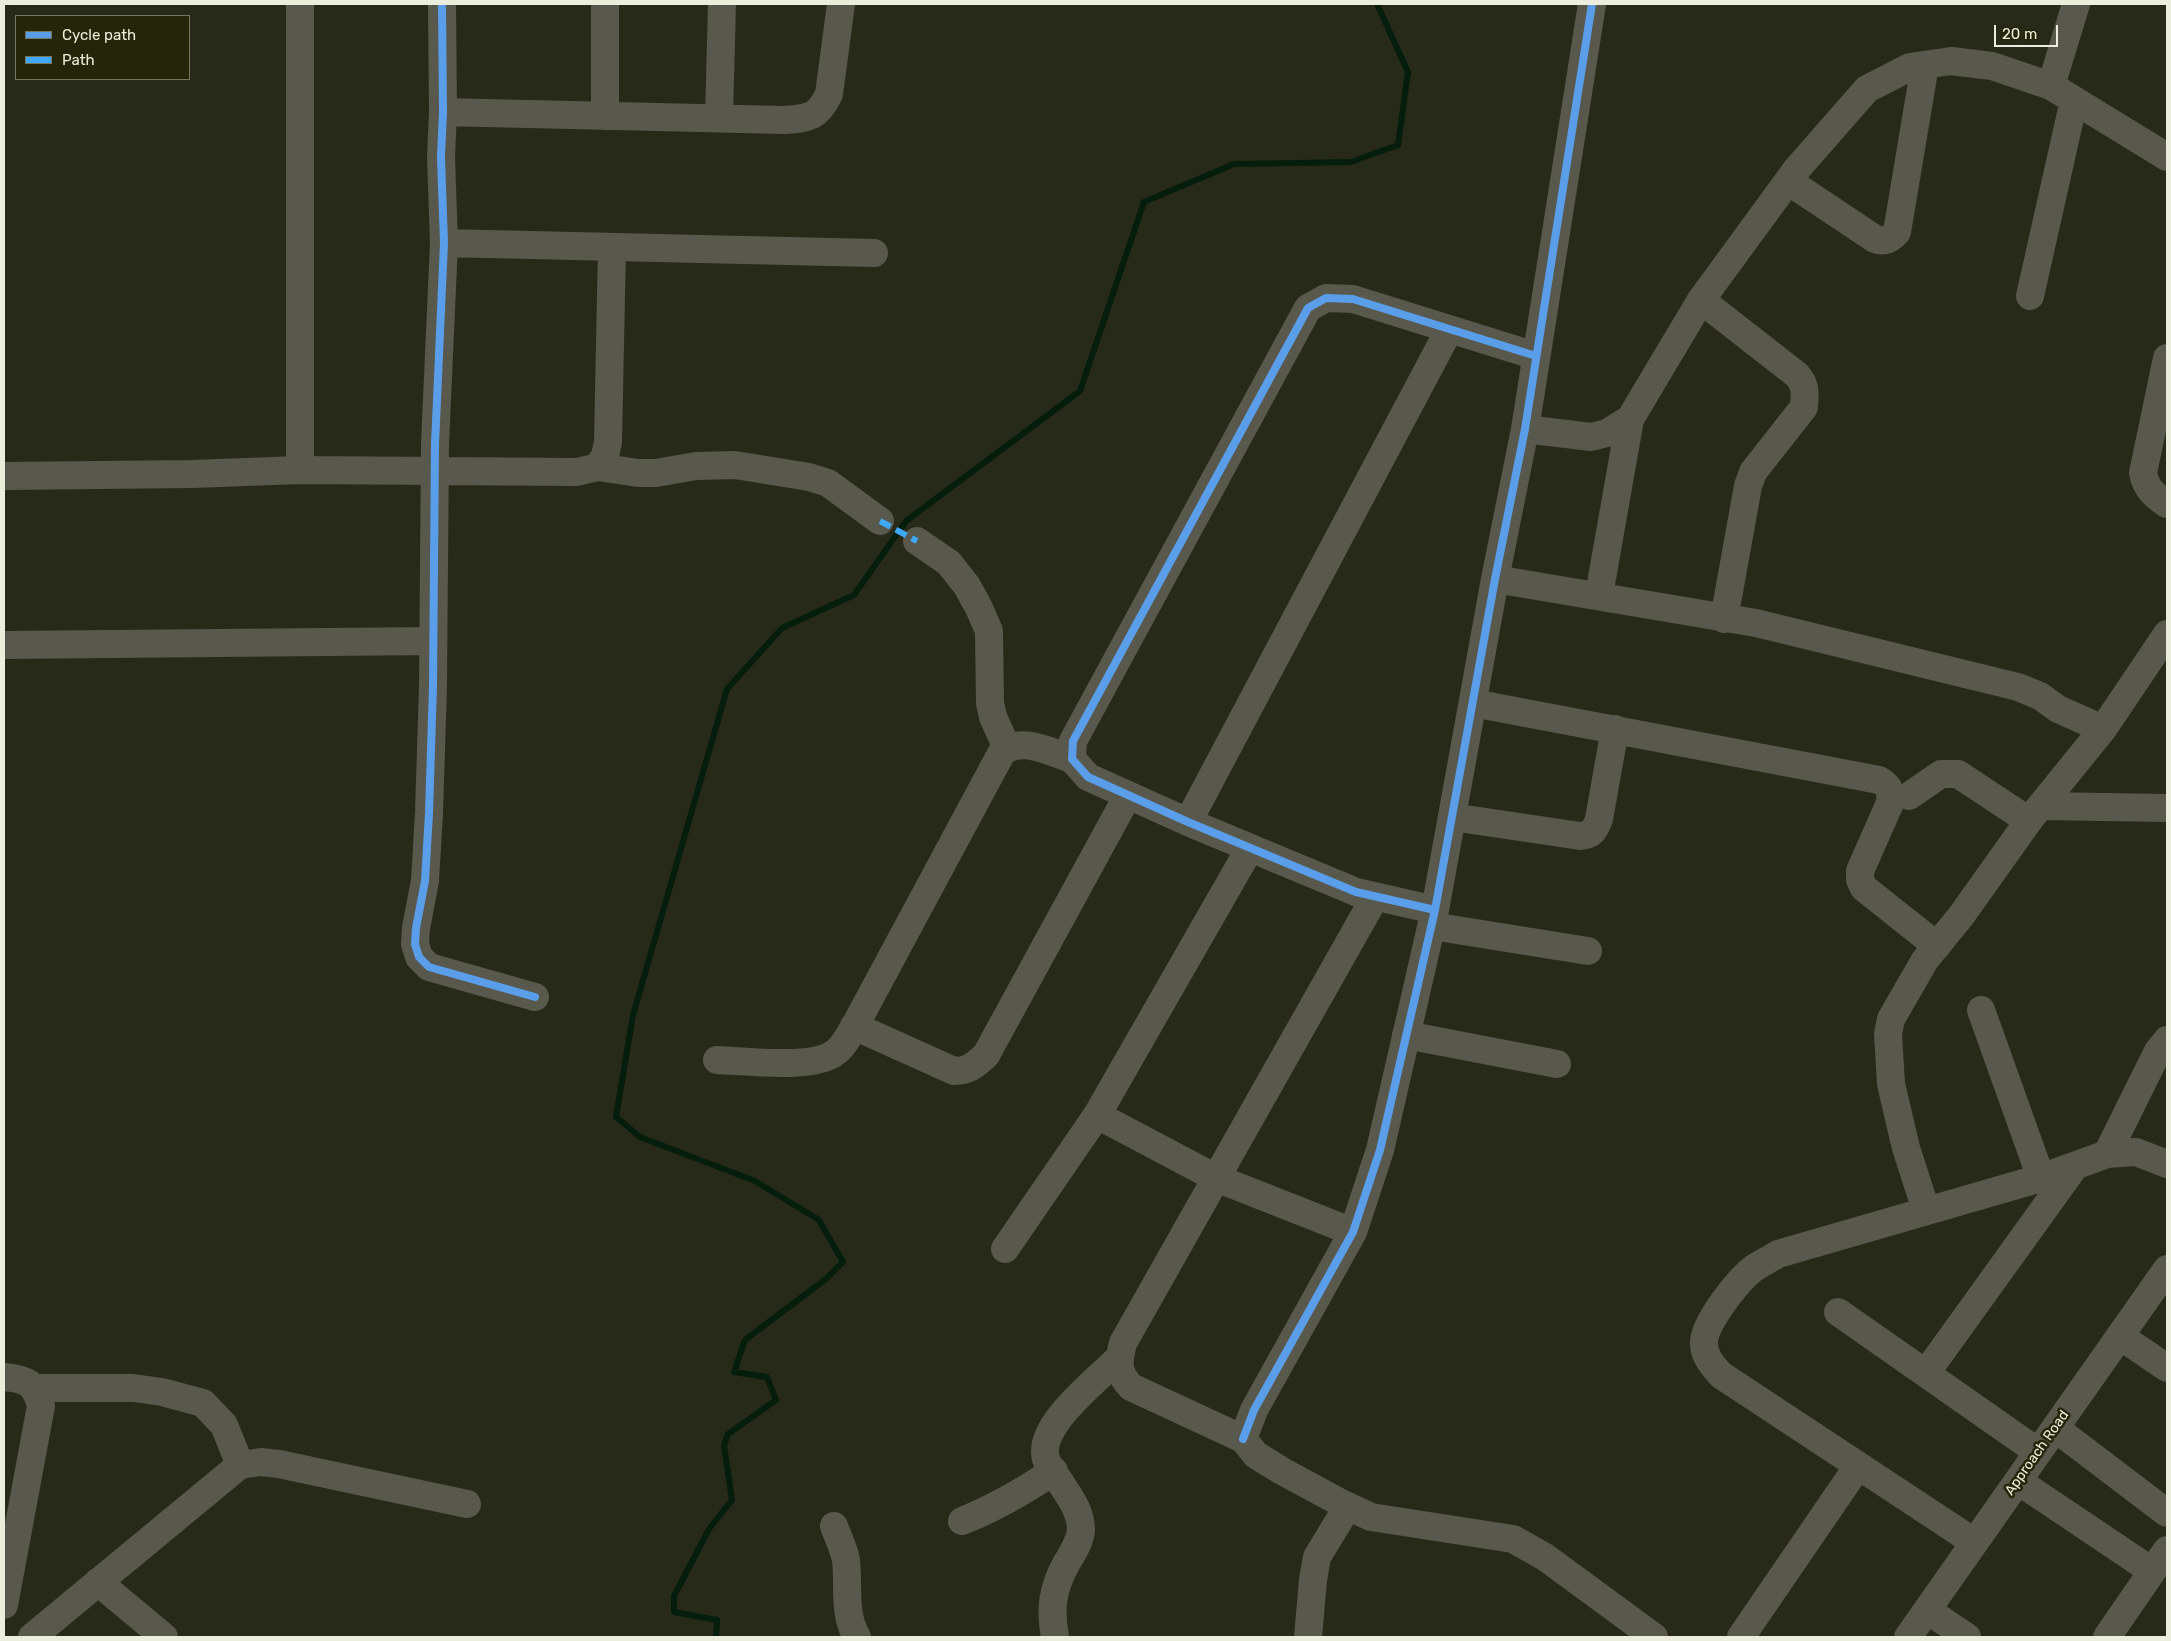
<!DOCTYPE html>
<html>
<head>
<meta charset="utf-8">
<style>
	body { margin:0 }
	#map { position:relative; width:2171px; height:1641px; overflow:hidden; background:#282a19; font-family:Rubik,sans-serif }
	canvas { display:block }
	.frame { position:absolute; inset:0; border:5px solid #eceedd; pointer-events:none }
	.legend { position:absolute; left:15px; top:15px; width:175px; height:65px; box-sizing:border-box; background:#252609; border:1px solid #75765e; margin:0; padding:6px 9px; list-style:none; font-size:15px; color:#eceedd }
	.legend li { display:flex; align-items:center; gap:10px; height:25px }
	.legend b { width:25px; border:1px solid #75765e }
	.scale { position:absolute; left:1994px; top:25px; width:64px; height:22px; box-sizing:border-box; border:2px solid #eceedd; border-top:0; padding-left:6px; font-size:15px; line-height:18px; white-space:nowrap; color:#eceedd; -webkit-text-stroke:4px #252609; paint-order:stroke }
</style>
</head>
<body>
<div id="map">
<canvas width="2171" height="1641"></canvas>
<div class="frame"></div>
<ul class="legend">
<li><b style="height:6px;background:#5a9eea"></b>Cycle path</li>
<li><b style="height:6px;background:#3fa9f5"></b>Path</li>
</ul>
<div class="scale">20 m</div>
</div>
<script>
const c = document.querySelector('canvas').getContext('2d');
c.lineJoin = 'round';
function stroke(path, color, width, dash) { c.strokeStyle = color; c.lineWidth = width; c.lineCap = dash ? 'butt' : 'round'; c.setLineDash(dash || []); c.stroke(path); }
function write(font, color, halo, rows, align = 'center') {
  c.font = font + ' Rubik,sans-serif'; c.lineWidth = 5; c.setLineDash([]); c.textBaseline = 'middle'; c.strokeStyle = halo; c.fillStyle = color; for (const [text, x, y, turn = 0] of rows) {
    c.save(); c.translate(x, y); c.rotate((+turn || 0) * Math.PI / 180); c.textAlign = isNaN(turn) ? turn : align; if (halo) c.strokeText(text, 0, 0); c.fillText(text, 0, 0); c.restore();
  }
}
stroke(new Path2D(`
	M 716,1637 L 717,1620 L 674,1612 L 674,1596 L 709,1529 L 732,1500 L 724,1445 L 728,1434 L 776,1400 L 767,1377 L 734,1372 L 745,1340 L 827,1278 L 843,1262 L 819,1220 L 755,1181 L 640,1137 L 616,1117 L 633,1015 L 727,689 L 782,628 L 854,595 L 906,521 L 1080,391 L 1144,202 L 1234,164 L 1351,162 L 1398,145 L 1408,72 L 1377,4`), '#041d0d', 6);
stroke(new Path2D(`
	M 442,4 L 443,112 L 441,157 L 444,243 L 435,444 L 433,686 L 429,813 L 425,881 L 416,928 L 415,944 L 419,957 L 429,967 L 535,997
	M 605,4 L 605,116
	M 2051,86 L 2076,4
	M 443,112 L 785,120 C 810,118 818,117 829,94 L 841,4
	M 719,117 L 722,4
	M 1788,181 L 1875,239 C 1885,243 1890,239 1897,232 L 1925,65
	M 444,243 L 874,253
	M 2030,296 L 2074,100
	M 1701,300 L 1797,375 C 1806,385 1805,393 1804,407 L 1753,472 L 1748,486 L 1724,619
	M 2167,358 L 2143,473 C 2146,489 2155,496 2167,504
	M 1525,429 L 1591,437 L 1607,433 L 1630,419 L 1701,300 L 1796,170 L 1867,89 L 1910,67 L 1951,61 L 1992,66 L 2051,86 L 2167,157
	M 598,467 L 638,473 L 656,473 L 696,466 L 735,465 L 809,477 L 828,483 L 880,521
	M 300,470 L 300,4
	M 4,476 L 192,474 L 300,470 L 577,472 L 598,467 L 605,456 L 608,442 L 612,247
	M 917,541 L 949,563 L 967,586 L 979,608 L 989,631 L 990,703 L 993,717 L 1007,748
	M 1495,579 L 1756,623 L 2018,687 L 2040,696 L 2058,709 L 2103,729
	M 1599,595 L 1630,419
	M 4,645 L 433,641
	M 1473,703 L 1879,780 C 1890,786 1891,792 1890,803 L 1860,871 L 1860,880 L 1864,888 L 1937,946
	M 1909,796 L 1941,774 L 1958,774 L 2020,815 L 2030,819
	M 2041,806 L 2167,808
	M 1452,817 L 1580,836 C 1592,835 1595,830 1599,819 L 1615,729
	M 1188,822 L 1449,330
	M 1375,897 L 1123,1343 C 1118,1363 1117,1372 1131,1387 L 1243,1439 L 1256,1455 L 1282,1471 L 1343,1504 L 1371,1517 L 1513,1539 L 1545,1557 L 1654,1637
	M 1435,910 L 1356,892 L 1188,822 L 1088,777 L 1072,759 L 1073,741 L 1308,308 L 1326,298 L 1353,299 L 1536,356
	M 1432,926 L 1588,951
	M 1981,1010 L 2041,1178
	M 854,1026 L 954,1071 C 969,1071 975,1065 986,1055 L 1128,795
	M 1406,1035 L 1557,1064
	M 717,1060 C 746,1061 814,1070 836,1052 C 845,1045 852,1030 858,1020 L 1002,752 C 1022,736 1050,752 1072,759
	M 1097,1115 L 1216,1178 L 1353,1232
	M 2107,1154 L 2158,1051 L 2167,1040
	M 1926,1210 L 1906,1148 L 1891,1084 L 1888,1034 L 1891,1019 L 1925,960 L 1961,916 L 2030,819 L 2103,729 L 2167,634
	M 1005,1249 L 1097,1115 L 1250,848
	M 1838,1312 L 2038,1452
	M 2120,1336 L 2167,1368
	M 1926,1373 L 2075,1166
	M 4,1377 C 27,1379 35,1383 41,1406 L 4,1605
	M 36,1388 L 133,1388 L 162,1392 L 203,1403 L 224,1425 L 240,1465
	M 2055,1428 L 2167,1513
	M 1243,1439 L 1254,1410 L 1353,1232 L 1380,1150 L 1435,910 L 1495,579 L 1525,429 L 1592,4
	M 2018,1481 L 2152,1571
	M 962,1521 C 995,1508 1024,1491 1054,1471
	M 834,1526 C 838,1537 844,1549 846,1560 C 849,1586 843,1614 857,1637
	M 1974,1542 L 1721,1375 C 1712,1365 1703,1355 1704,1341 C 1706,1321 1738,1280 1754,1268 C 1762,1263 1770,1259 1778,1254 L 2041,1178 L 2107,1154 L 2136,1152 L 2167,1164
	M 98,1582 L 164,1637
	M 1927,1610 L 1967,1637
	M 32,1637 L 240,1465 L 261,1462 L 279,1464 L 467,1504
	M 1055,1637 C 1050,1609 1052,1590 1066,1564 C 1072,1554 1080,1542 1081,1530 C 1081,1512 1071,1499 1062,1485 C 1057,1477 1049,1468 1046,1459 C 1036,1426 1098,1379 1119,1358
	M 1308,1637 L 1313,1580 L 1317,1557 L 1348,1506
	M 1741,1637 L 1858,1466
	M 1908,1637 L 2167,1269
	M 2107,1637 L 2167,1550`), '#58584d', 28);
stroke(new Path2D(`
	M 880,521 L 917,541`), '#3fa9f5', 6, [12, 6]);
stroke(new Path2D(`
	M 442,4 L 443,112 L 441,157 L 444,243 L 435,444 L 433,686 L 429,813 L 425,881 L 416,928 L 415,944 L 419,957 L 429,967 L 535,997
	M 1435,910 L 1356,892 L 1188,822 L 1088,777 L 1072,759 L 1073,741 L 1308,308 L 1326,298 L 1353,299 L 1536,356
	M 1243,1439 L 1254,1410 L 1353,1232 L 1380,1150 L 1435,910 L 1495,579 L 1525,429 L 1592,4`), '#5a9eea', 8);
write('14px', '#eceedd', '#252609', [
	["Approach Road",2037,1453,-55]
]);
</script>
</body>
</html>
